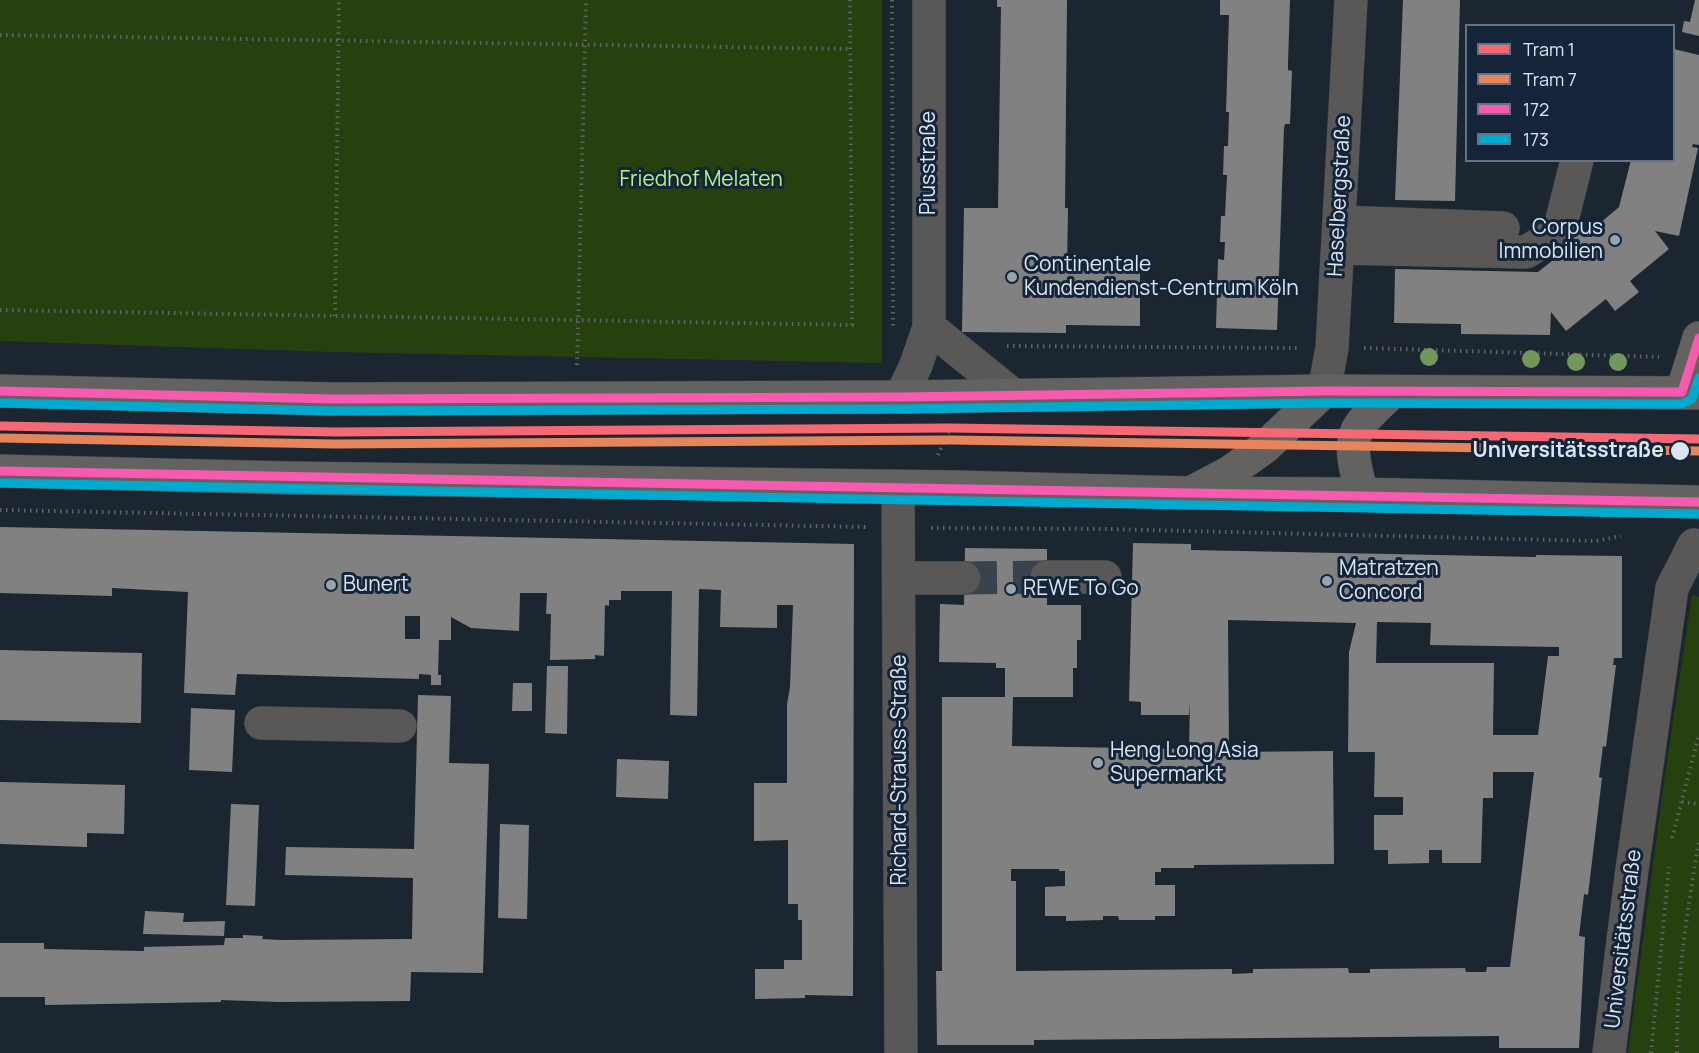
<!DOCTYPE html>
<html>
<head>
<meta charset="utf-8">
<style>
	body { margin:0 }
	#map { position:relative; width:1699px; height:1053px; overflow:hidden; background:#1c2631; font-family:Manrope,sans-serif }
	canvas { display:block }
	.legend { position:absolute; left:1465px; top:24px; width:210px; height:138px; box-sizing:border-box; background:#142539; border:2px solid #647284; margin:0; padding:8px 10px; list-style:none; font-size:18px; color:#dbe6f4 }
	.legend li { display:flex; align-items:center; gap:12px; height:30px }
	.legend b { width:30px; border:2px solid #647284 }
</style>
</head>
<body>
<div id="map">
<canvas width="1699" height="1053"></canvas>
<ul class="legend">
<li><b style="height:8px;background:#f46973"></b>Tram 1</li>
<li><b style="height:8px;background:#e6855c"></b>Tram 7</li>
<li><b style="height:8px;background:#f75aaf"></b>172</li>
<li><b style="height:8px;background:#00a9ce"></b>173</li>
</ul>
</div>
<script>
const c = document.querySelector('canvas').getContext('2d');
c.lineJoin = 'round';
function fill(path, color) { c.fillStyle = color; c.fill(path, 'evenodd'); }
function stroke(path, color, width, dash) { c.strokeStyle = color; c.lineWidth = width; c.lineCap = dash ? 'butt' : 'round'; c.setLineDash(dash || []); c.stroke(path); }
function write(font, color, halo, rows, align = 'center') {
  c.font = font + ' Manrope,sans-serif'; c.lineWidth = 6; c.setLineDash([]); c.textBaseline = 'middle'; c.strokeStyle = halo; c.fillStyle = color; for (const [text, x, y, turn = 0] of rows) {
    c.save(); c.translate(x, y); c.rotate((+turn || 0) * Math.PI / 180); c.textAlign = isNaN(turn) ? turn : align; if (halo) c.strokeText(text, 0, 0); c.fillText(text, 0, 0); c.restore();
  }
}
fill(new Path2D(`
	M 0,0 L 882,0 L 882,363 L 333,352 L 0,341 Z
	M 1692,595 L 1699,597 L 1699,1053 L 1628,1053 L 1663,789 Z`), '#27410e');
fill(new Path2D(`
	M 997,0 L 1067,0 L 1065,208 L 1068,208 L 1067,270 L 1140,271 L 1140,326 L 1066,325 L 1066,333 L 962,332 L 964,208 L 998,208 L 1001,7 L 997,7 Z
	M 1220,0 L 1290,0 L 1288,64 L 1288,70 L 1292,71 L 1290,124 L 1285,124 L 1284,128 L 1277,330 L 1216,328 L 1218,259 L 1224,260 L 1225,242 L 1220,242 L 1221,216 L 1225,216 L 1227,175 L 1223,175 L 1224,146 L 1228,146 L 1229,112 L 1226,112 L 1229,15 L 1220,15 Z
	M 1403,0 L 1460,0 L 1455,201 L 1395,200 Z
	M 1695,0 L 1699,0 L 1699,36 L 1682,32 L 1684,21 L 1690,22 Z
	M 1674,49 L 1699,55 L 1699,145 L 1693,144 L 1692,147 L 1698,148 L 1679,236 L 1655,231 L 1669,249 L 1630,281 L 1639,292 L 1615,311 L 1606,299 L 1566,331 L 1551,312 L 1550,335 L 1461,334 L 1461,324 L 1394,323 L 1395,269 L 1538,272 L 1571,246 L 1568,239 L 1574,230 L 1580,230 L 1586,235 L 1619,207 L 1631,160 L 1674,160 Z
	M 0,527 L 854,544 L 853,996 L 805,995 L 805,998 L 755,999 L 755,969 L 784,969 L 784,960 L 802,960 L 802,920 L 798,920 L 798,904 L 788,904 L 788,840 L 754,841 L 754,783 L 787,783 L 787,704 L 790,687 L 793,605 L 777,605 L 777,628 L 720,627 L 721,590 L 699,589 L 697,716 L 670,715 L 672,591 L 621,591 L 621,600 L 609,600 L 609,606 L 605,605 L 604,656 L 595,655 L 595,659 L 550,660 L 551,614 L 546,614 L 547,593 L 520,593 L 519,631 L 471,628 L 451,617 L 451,640 L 439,640 L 438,675 L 441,675 L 441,685 L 431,685 L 431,675 L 419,674 L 419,679 L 237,674 L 235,695 L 184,693 L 188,592 L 112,588 L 112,596 L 0,593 ZM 405,616 L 420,616 L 420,639 L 405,639 Z
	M 1133,543 L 1191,544 L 1191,550 L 1536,557 L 1536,555 L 1622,556 L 1622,658 L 1614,658 L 1613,665 L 1616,665 L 1606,747 L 1603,746 L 1599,777 L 1602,778 L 1588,895 L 1584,894 L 1579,936 L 1585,937 L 1579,1048 L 1499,1048 L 1499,1036 L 1034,1040 L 1034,1045 L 937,1045 L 936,971 L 942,971 L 942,697 L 1005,697 L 1005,668 L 996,668 L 996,663 L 939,662 L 940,604 L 964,605 L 965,548 L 1047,549 L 1047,605 L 1081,605 L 1081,640 L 1077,640 L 1077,668 L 1073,668 L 1073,697 L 1013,697 L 1012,746 L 1189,749 L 1190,702 L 1189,715 L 1141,715 L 1141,702 L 1129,701 ZM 1228,620 L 1356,623 L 1349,652 L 1348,752 L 1375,752 L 1374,797 L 1403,797 L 1403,815 L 1374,815 L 1374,850 L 1388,850 L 1388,864 L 1429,863 L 1429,850 L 1442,850 L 1442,863 L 1481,863 L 1483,798 L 1493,798 L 1493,772 L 1534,772 L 1510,967 L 1487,967 L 1486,972 L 1466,972 L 1465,968 L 1370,969 L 1370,973 L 1349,973 L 1348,968 L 1253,969 L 1253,973 L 1232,974 L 1232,969 L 1016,971 L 1016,881 L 1011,881 L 1011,869 L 1059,869 L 1059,871 L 1065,871 L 1065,886 L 1045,887 L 1045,916 L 1066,916 L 1066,921 L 1103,920 L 1103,916 L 1118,916 L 1119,920 L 1155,920 L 1155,916 L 1175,916 L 1175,885 L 1155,885 L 1155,872 L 1161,872 L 1161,868 L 1194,868 L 1194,865 L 1334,864 L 1333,751 L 1229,752 ZM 1377,622 L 1431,623 L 1430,645 L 1559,647 L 1559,656 L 1548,656 L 1538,735 L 1493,735 L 1494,663 L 1376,663 Z
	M 0,650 L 142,653 L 141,723 L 0,720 Z
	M 547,666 L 568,666 L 567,734 L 545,733 Z
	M 513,683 L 532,683 L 532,711 L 512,711 Z
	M 418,695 L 451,696 L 449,763 L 489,764 L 483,973 L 411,972 L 410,1001 L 279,1002 L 221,1000 L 221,1002 L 45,1005 L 45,997 L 0,997 L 0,943 L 44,943 L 44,949 L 144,951 L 144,947 L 224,945 L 225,938 L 243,938 L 243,935 L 263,936 L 262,939 L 281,940 L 412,939 L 413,878 L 285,875 L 286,847 L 414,849 Z
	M 191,708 L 235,710 L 232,772 L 189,770 Z
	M 617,759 L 669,761 L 668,799 L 616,797 Z
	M 0,782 L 125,785 L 124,834 L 87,833 L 87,847 L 0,844 Z
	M 231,804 L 259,805 L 255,906 L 226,905 Z
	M 500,824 L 529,825 L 527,919 L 498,918 Z
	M 145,911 L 184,913 L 183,922 L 225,921 L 224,936 L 143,934 Z`), '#818181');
stroke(new Path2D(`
	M 964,578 L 1047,577`), '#39434e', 33, [33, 16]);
const minor = new Path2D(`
	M 1339,222 L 1503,228
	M 1338,248 L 1526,252 L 1559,232 L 1577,160
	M 929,327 L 1013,395
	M 1324,391 L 1332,348 L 1351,0
	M 901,397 L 916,365 L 929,327 L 929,0
	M 898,487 L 901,1053
	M 1047,577 L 1105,577
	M 899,578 L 964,578
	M 261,723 L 400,726
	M 1609,1053 L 1631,877 L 1672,588 L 1694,545`);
const major = new Path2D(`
	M 0,391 L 332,399 L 901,397 L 1324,391 L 1699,393
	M 1682,392 L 1699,338
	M 0,471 L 291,478 L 957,487 L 1190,493 L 1362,494 L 1699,502
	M 1194,491 L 1230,472 L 1265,447 L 1324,391
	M 1362,494 C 1357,473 1346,443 1361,424 C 1369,413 1381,403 1391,393`);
stroke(minor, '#38414b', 34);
stroke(major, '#38414b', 34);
stroke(new Path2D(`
	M 892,0 L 893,326
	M 0,35 L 850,49
	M 0,310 L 852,325 L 850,0
	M 335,316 L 339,0
	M 1007,346 L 1299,348
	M 1364,348 L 1659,357
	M 577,365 L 586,0
	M 938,455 L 950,429
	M 0,510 L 866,527
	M 931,528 L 1105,529 L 1596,541 L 1621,536
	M 1682,802 L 1699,804
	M 1672,838 L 1699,735
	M 1651,1053 L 1669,867
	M 1677,1053 C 1676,982 1687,911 1699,841`), '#626365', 4, [1.5, 4.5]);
stroke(minor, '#5a5856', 33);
stroke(major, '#636261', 33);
stroke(new Path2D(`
	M 0,391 L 332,399 L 901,397 L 1324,391 L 1682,392 L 1699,338
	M 0,471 C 566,485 1133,489 1699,502`), '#f75aaf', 9);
stroke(new Path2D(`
	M 0,403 L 332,411 L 901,409 L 1324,403 L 1682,404 L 1692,399 L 1699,378
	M 0,483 C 566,497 1133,501 1699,514`), '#00a9ce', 9);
stroke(new Path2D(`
	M 0,426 L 335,432 L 950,428 L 1699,439`), '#f46973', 9);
stroke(new Path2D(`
	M 0,438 L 335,444 L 950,440 L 1699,451`), '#e6855c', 9);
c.fillStyle = '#71975c';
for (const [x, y] of [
	[1429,357],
	[1531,359],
	[1576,362],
	[1618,362]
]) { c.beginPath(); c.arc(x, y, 9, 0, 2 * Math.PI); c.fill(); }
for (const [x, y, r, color] of [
	[1615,240,6,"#98a3b0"],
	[1012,277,6,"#98a3b0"],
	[1680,451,10,"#dbe6f4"],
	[1327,581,6,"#98a3b0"],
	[331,585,6,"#98a3b0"],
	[1011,589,6,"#98a3b0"],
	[1098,763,6,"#98a3b0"]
]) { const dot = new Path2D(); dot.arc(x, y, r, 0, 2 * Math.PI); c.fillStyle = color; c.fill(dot); stroke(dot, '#142539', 2); }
write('21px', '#dbe6f4', '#142539', [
	["Piusstraße",929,163,-90],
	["Haselbergstraße",1340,196,-87],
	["Richard-Strauss-Straße",900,770,-90],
	["Universitätsstraße",1624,939,-83]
]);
write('21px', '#b6f380', '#142539', [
	["Friedhof Melaten",701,180]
]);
write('21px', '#dbe6f4', '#142539', [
	["Corpus",1603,228,"right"],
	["Immobilien",1603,252,"right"],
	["Continentale",1024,265],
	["Kundendienst-Centrum Köln",1024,289],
	["Matratzen",1339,569],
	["Concord",1339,593],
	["Bunert",343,585],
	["REWE To Go",1023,589],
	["Heng Long Asia",1110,751],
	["Supermarkt",1110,775]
], 'left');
write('bold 21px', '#dbe6f4', '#142539', [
	["Universitätsstraße",1664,451]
], 'right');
</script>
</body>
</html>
